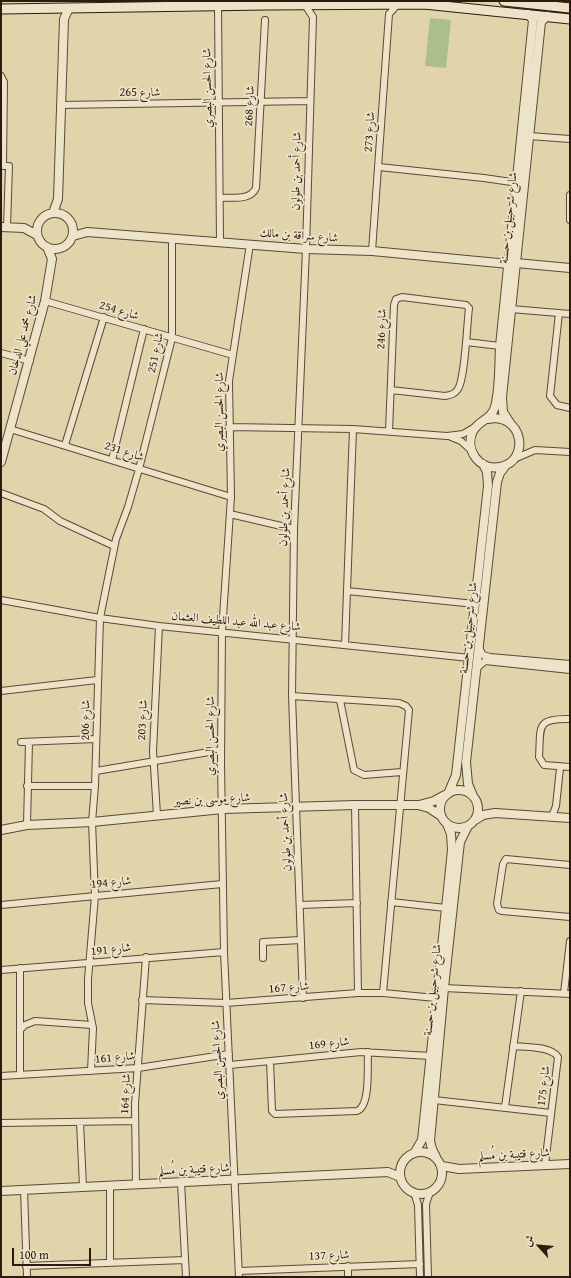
<!DOCTYPE html>
<html>
<head>
<meta charset="utf-8">
<style>
	body { margin:0 }
	#map { position:relative; width:571px; height:1278px; overflow:hidden; background:#e1d4ab; font-family:"Gentium Book Plus",Amiri,serif }
	canvas { display:block }
	.frame { position:absolute; inset:0; border:2px solid #2e1b10; pointer-events:none }
	.north { position:absolute; left:519px; top:1226px; width:40px; height:40px; -webkit-text-stroke:3px #ece3c8; paint-order:stroke; rotate:297deg; font-size:11px; font-weight:700; line-height:16px; text-align:center; color:#2e1b10 }
	.north::after { content:''; display:block; margin:auto; width:14px; height:18px; background:#2e1b10; clip-path:polygon(50% 0,100% 100%,50% 72%,0 100%) }
	.scale { position:absolute; left:12px; top:1248px; width:79px; height:18px; box-sizing:border-box; border:2px solid #2e1b10; border-top:0; padding-left:5px; font-size:12px; line-height:14px; white-space:nowrap; color:#2e1b10; -webkit-text-stroke:3px #ece3c8; paint-order:stroke }
</style>
</head>
<body>
<div id="map">
<canvas width="571" height="1278"></canvas>
<div class="frame"></div>
<div class="north">ش</div>
<div class="scale">100 m</div>
</div>
<script>
const c = document.querySelector('canvas').getContext('2d');
c.lineJoin = 'round';
function fill(path, color) { c.fillStyle = color; c.fill(path, 'evenodd'); }
function stroke(path, color, width, dash) { c.strokeStyle = color; c.lineWidth = width; c.lineCap = dash ? 'butt' : 'round'; c.setLineDash(dash || []); c.stroke(path); }
function write(font, color, halo, rows, align = 'center') {
  c.font = font + ' "Gentium Book Plus",Amiri,serif'; c.lineWidth = 3.5; c.setLineDash([]); c.textBaseline = 'middle'; c.strokeStyle = halo; c.fillStyle = color; for (const [text, x, y, turn = 0] of rows) {
    c.save(); c.translate(x, y); c.rotate((+turn || 0) * Math.PI / 180); c.textAlign = isNaN(turn) ? turn : align; if (halo) c.strokeText(text, 0, 0); c.fillText(text, 0, 0); c.restore();
  }
}
fill(new Path2D(`
	M 430,18 L 451,20 L 446,68 L 425,66 Z`), '#adbe8d');
const minor = new Path2D(`
	M 218,5 L 220,243
	M 1,76 L 4,82 L 3,166
	M 61,105 L 310,101
	M 529,136 L 570,139
	M 1,166 L 9,166 L 7,227
	M 379,167 L 484,178 L 518,183
	M 570,195 L 570,220
	M 221,198 C 233,197 250,201 256,188 L 265,20
	M 372,251 L 389,14 L 398,4
	M 45,301 L 233,355
	M 511,309 L 570,314
	M 559,313 L 550,396 L 557,405 L 570,408
	M 466,342 L 500,346
	M 1,353 L 30,361
	M 229,427 L 353,429 L 447,436 L 463,434 L 475,427
	M 10,429 L 231,497
	M 389,431 L 394,305 L 396,299 L 402,297 L 466,305 L 469,308 C 467,323 465,379 458,389 C 455,394 451,395 445,396 L 391,390
	M 451,437 L 461,441 L 471,450
	M 65,445 L 104,317
	M 514,459 L 535,450 L 570,452
	M 112,460 L 144,329
	M 1,493 L 44,509 L 60,521 L 114,546
	M 230,514 L 294,529
	M 347,591 L 475,604
	M 1,600 L 100,618 L 159,626 L 470,658
	M 345,645 L 353,429
	M 479,648 L 483,655 L 490,657 L 570,664
	M 476,669 L 485,661 L 570,670
	M 1,691 L 97,680
	M 292,696 L 399,703 L 406,706 L 409,710 L 383,993
	M 340,700 L 354,770 L 364,775 L 402,772
	M 570,719 C 535,718 541,727 539,757 L 544,765 L 570,767
	M 21,742 L 96,739
	M 96,771 L 221,750
	M 27,786 L 95,786
	M 355,805 L 358,993
	M 157,815 L 153,751 L 159,626
	M 552,816 L 556,806 L 560,768
	M 27,825 L 29,742
	M 570,865 L 506,859 L 503,864 L 497,904 L 499,910 L 502,911 L 570,917
	M 391,902 L 446,908
	M 1,905 L 222,884
	M 300,905 L 357,903
	M 263,958 L 263,942 L 301,940
	M 1,970 L 224,952
	M 444,988 L 570,994
	M 564,993 L 570,941
	M 303,998 L 292,696 L 294,529 L 306,249 L 313,17 L 305,5
	M 142,1000 L 226,1003 L 358,993 L 383,993 L 436,998
	M 20,1030 L 25,1025 L 35,1021 L 92,1025
	M 513,1046 C 525,1047 551,1046 558,1057 L 545,1165
	M 270,1061 L 272,1111 L 275,1114 L 357,1111 C 371,1106 367,1065 368,1052
	M 230,1065 L 361,1052 L 431,1056
	M 91,1071 L 93,1028 L 88,1003 L 88,979 L 95,896 L 92,822 L 95,786 L 100,618 L 116,539 L 128,507 L 139,469 L 172,338 L 172,240
	M 20,1075 L 20,968
	M 1,1076 L 138,1068 L 229,1054
	M 434,1100 L 551,1113
	M 505,1107 L 521,991
	M 80,1122 L 83,1187
	M 1,1123 L 135,1121
	M 181,1182 L 186,1277
	M 136,1185 L 135,1104 L 146,957
	M 110,1186 L 110,1263
	M 24,1190 L 27,1277
	M 414,1192 L 418,1205 L 420,1277
	M 26,1266 L 185,1260
	M 348,1266 L 348,1277
	M 239,1271 L 420,1264
	M 239,1277 L 224,952 L 221,763 L 222,632 L 231,497 L 229,381 L 250,244
	M 428,1277 L 426,1204 L 430,1192`);
const tertiary = new Path2D(`
	M37 231a18 18 0 1 1 36 0a18 18 0 1 1-36 0Z
	M 53,213 L 58,199 L 64,19 L 69,8
	M 1,227 L 24,228 L 37,235
	M 73,236 L 87,232 L 100,233 L 306,249 L 372,251 L 509,264
	M 516,263 L 570,268
	M 488,419 C 523,412 531,461 500,467 C 479,471 464,449 473,431 C 479,420 491,420 495,407 C 500,388 499,366 500,346 L 533,20 L 528,14
	M 510,423 L 503,412 L 502,397 L 541,22 L 547,16
	M 1,462 L 45,301 L 52,259 L 47,247
	M440 809a19 19 0 1 1 38 0a19 19 0 1 1-38 0Z
	M 448,794 L 456,775 L 488,486 L 487,472 L 483,464
	M 473,796 L 468,784 L 466,762 L 497,482 L 500,473 L 506,465
	M 419,805 L 434,801 L 445,795
	M 475,820 L 483,815 L 495,813 L 570,818
	M 1,830 L 27,825 L 92,822 L 223,809 L 355,805 L 418,805 L 429,808 L 441,816
	M400 1173a21 21 0 1 1 42 0a21 21 0 1 1-42 0Z
	M 415,1152 L 422,1140 L 452,850 L 451,834 L 447,824
	M 436,1157 L 432,1149 L 430,1141 L 444,988 L 460,842 L 468,826
	M 442,1166 L 459,1169 L 570,1164
	M 1,1191 L 388,1172 L 400,1177`);
const secondary = new Path2D(`
	M 504,1 L 570,8
	M 1,9 L 266,5 L 424,4 L 570,19`);
stroke(minor, '#5b4937', 8);
stroke(tertiary, '#5b4937', 10);
stroke(secondary, '#2e1b10', 11);
stroke(minor, '#ece3c8', 6);
stroke(tertiary, '#ece3c8', 8);
stroke(secondary, '#ece3c8', 9);
write('12px', '#2e1b10', '#ece3c8', [
	["شارع الحسن البصري",208,88,-91],
	["شارع 265",140,93],
	["شارع 268",250,106,-87],
	["شارع 273",370,132,-86],
	["شارع أحمد بن طولون",297,171,-89],
	["شارع شرحبيل بن حسنة",509,218,-84],
	["شارع سراقة بن مالك",299,236,4],
	["شارع 254",119,311,17],
	["شارع 246",382,329,-88],
	["شارع محمد علي الدخان",23,335,-75],
	["شارع 251",156,353,-78],
	["شارع الحسن البصري",220,412,-90],
	["شارع 231",124,452,18],
	["شارع أحمد بن طولون",285,507,-88],
	["شارع عبد الله عبد اللطيف العثمان",236,622,5],
	["شارع شرحبيل بن حسنة",469,628,-84],
	["شارع 206",86,720,-89],
	["شارع 203",143,720,-87],
	["شارع الحسن البصري",211,736,-90],
	["شارع موسى بن نصير",212,800,-3],
	["شارع أحمد بن طولون",286,832,-93],
	["شارع 194",111,883,-5],
	["شارع 191",111,950,-6],
	["شارع 167",289,988,-4],
	["شارع شرحبيل بن حسنة",433,990,-84],
	["شارع 169",329,1044,-6],
	["شارع 161",115,1058,-5],
	["شارع الحسن البصري",218,1060,-93],
	["شارع 175",544,1086,-83],
	["شارع 164",126,1094,-87],
	["شارع قتيبة بن مُسلم",514,1155,-3],
	["شارع قتيبة بن مُسلم",194,1170,-3],
	["شارع 137",329,1256,-2]
]);
</script>
</body>
</html>
